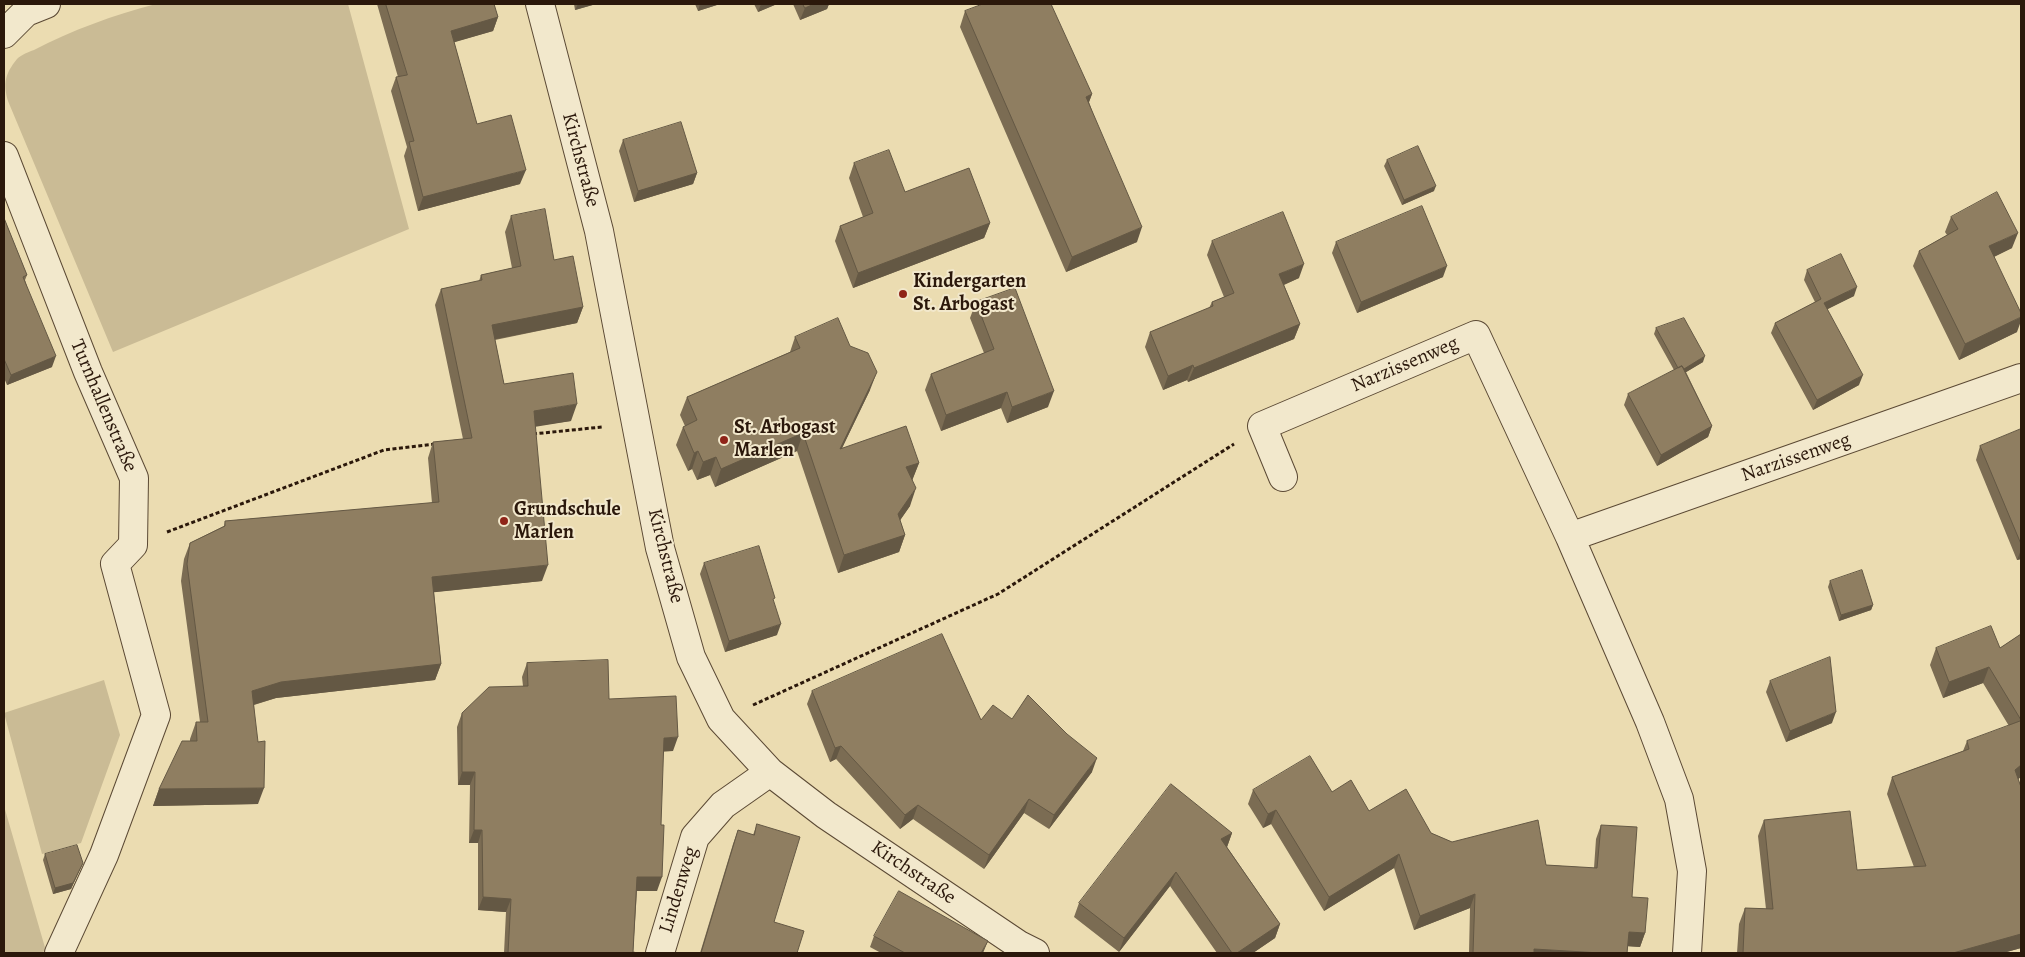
<!DOCTYPE html>
<html>
<head>
<meta charset="utf-8">
<style>
	body { margin:0 }
	#map { position:relative; width:2025px; height:957px; overflow:hidden; background:#ebdcb1; font-family:Alegreya,serif }
	canvas { display:block }
	.frame { position:absolute; inset:0; border:5px solid #2b180b; pointer-events:none }
</style>
</head>
<body>
<div id="map">
<canvas width="2025" height="957"></canvas>
<div class="frame"></div>
</div>
<script>
const c = document.querySelector('canvas').getContext('2d');
c.lineJoin = 'round';
function fill(path, color) { c.fillStyle = color; c.fill(path, 'evenodd'); }
function stroke(path, color, width, dash) { c.strokeStyle = color; c.lineWidth = width; c.lineCap = dash ? 'butt' : 'round'; c.setLineDash(dash || []); c.stroke(path); }
function write(font, color, halo, rows, align = 'center') {
  c.font = font + ' Alegreya,serif'; c.lineWidth = 4; c.setLineDash([]); c.textBaseline = 'middle'; c.strokeStyle = halo; c.fillStyle = color; for (const [text, x, y, turn = 0] of rows) {
    c.save(); c.translate(x, y); c.rotate((+turn || 0) * Math.PI / 180); c.textAlign = isNaN(turn) ? turn : align; if (halo) c.strokeText(text, 0, 0); c.fillText(text, 0, 0); c.restore();
  }
}
fill(new Path2D(`
	M 156,4 L 348,4 L 409,229 L 113,352 L 8,101 C 3,83 5,74 17,59 C 21,55 28,52 34,50 C 72,30 114,15 156,4 Z
	M 104,680 L 120,735 L 81,843 L 42,854 L 4,713 Z
	M 4,806 L 46,951 L 38,953 L 4,953 Z`), '#cabb95');
const minor = new Path2D(`
	M 540,4 L 599,231 L 660,548 L 691,657 L 721,719 L 770,772 L 826,815 L 1019,945 L 1035,953
	M 4,34 L 26,12 L 46,4
	M 4,156 L 88,372 L 134,478 L 133,545 L 115,564 L 156,715 L 104,855 L 59,953
	M 1283,477 L 1262,426 L 1476,335 L 1570,537 L 1650,722 L 1679,799 L 1692,871 L 1687,953
	M 1570,537 L 2021,378
	M 660,953 L 695,837 L 723,805 L 770,772`);
stroke(minor, '#5b4934', 30);
stroke(new Path2D(`
	M 533,434 L 602,427
	M 167,532 L 384,450 L 435,444
	M 753,705 L 998,594 L 1234,444`), '#2b180b', 3, [4, 2.5]);
stroke(minor, '#f2e8cc', 28);
fill(new Path2D(`
	M 377,4 L 494,4 L 498,17 L 493,31 L 454,42 L 477,124 L 520,184 L 418,211 L 404,156 L 407,147 L 391,91 L 396,77 L 398,77 Z
	M 574,4 L 596,4 L 575,10 Z
	M 695,4 L 720,4 L 698,11 Z
	M 754,4 L 777,4 L 758,12 Z
	M 793,4 L 829,4 L 827,9 L 800,20 Z
	M 965,11 L 1092,94 L 1089,102 L 1137,242 L 1066,272 L 960,27 Z
	M 623,140 L 697,173 L 693,184 L 634,202 L 619,151 Z
	M 1387,160 L 1434,191 L 1402,205 L 1384,166 Z
	M 854,163 L 905,192 L 990,223 L 984,238 L 853,288 L 835,241 L 840,226 L 863,217 L 849,178 Z
	M 511,216 L 554,260 L 583,307 L 577,323 L 495,340 L 504,384 L 571,421 L 535,426 L 542,581 L 434,592 L 441,664 L 435,680 L 276,698 L 254,705 L 258,804 L 153,806 L 159,789 L 190,741 L 190,739 L 196,722 L 200,722 L 181,581 L 184,559 L 190,543 L 224,526 L 225,521 L 432,503 L 428,458 L 433,442 L 463,439 L 435,305 L 441,289 L 479,281 L 481,275 L 512,268 L 505,232 Z
	M 1951,217 L 2012,248 L 1994,257 L 2017,332 L 1959,360 L 1913,266 L 1919,251 L 1947,235 L 1945,232 Z
	M 4,218 L 27,275 L 25,280 L 52,367 L 7,385 L 4,378 Z
	M 1212,241 L 1299,278 L 1284,285 L 1300,324 L 1294,339 L 1188,382 L 1187,380 L 1163,390 L 1145,347 L 1150,332 L 1209,308 L 1212,302 L 1224,297 L 1207,255 Z
	M 1336,242 L 1443,277 L 1357,313 L 1332,253 Z
	M 1807,270 L 1854,296 L 1827,309 L 1859,385 L 1813,410 L 1771,333 L 1775,323 L 1815,302 L 1804,280 Z
	M 976,302 L 1048,407 L 1007,423 L 1001,408 L 941,431 L 925,390 L 931,374 L 984,353 L 970,318 Z
	M 1656,328 L 1703,362 L 1686,372 L 1712,426 L 1708,437 L 1657,466 L 1624,405 L 1628,394 L 1674,370 L 1654,334 Z
	M 795,337 L 850,346 L 870,390 L 842,448 L 919,463 L 912,480 L 910,506 L 900,520 L 905,535 L 899,552 L 838,573 L 797,451 L 715,487 L 710,475 L 697,480 L 692,469 L 688,471 L 676,445 L 683,427 L 685,426 L 680,415 L 687,397 L 790,352 Z
	M 2021,429 L 2021,559 L 2017,560 L 1976,460 L 1980,446 Z
	M 704,563 L 777,635 L 725,652 L 700,574 Z
	M 1830,581 L 1873,605 L 1871,610 L 1839,621 L 1828,587 Z
	M 2021,634 L 2021,777 L 2018,779 L 2021,787 L 2021,948 L 2003,953 L 1737,953 L 1739,924 L 1745,908 L 1766,909 L 1758,836 L 1764,820 L 1857,870 L 1914,867 L 1887,794 L 1892,777 L 1963,751 L 1967,741 L 2009,726 L 1983,683 L 1943,698 L 1930,665 L 1936,648 L 2000,648 Z
	M 527,663 L 609,699 L 673,751 L 663,751 L 657,891 L 637,891 L 633,952 L 638,953 L 504,953 L 506,912 L 478,910 L 478,843 L 469,843 L 470,785 L 458,785 L 457,727 L 462,713 L 523,686 L 522,677 Z
	M 1770,681 L 1832,723 L 1786,742 L 1766,692 Z
	M 812,691 L 981,720 L 1012,719 L 1092,772 L 1049,829 L 1024,813 L 984,869 L 913,819 L 900,829 L 836,759 L 830,762 L 807,704 Z
	M 1253,790 L 1332,792 L 1369,811 L 1431,833 L 1452,842 L 1546,865 L 1594,868 L 1596,839 L 1601,825 L 1632,897 L 1645,933 L 1640,947 L 1628,946 L 1627,953 L 1469,953 L 1470,908 L 1414,930 L 1394,868 L 1324,911 L 1271,824 L 1263,828 L 1248,804 Z
	M 757,824 L 774,922 L 797,953 L 700,953 L 733,844 L 738,830 L 753,835 Z
	M 1232,833 L 1227,847 L 1280,924 L 1275,938 L 1253,953 L 1217,953 L 1170,886 L 1119,952 L 1074,917 L 1079,903 Z
	M 45,854 L 80,869 L 71,889 L 53,894 L 43,860 Z
	M 874,936 L 984,952 L 983,953 L 881,953 L 870,947 Z`), '#7b6c53');
fill(new Path2D(`
	M 578,4 L 596,4 L 575,10 Z
	M 700,4 L 720,4 L 698,11 Z
	M 761,4 L 777,4 L 758,12 Z
	M 814,4 L 829,4 L 827,9 L 800,20 L 805,8 Z
	M 498,17 L 493,31 L 445,45 L 451,31 Z
	M 1092,94 L 1086,110 L 1086,97 Z
	M 526,170 L 520,184 L 418,211 L 423,197 Z
	M 697,173 L 693,184 L 634,202 L 638,191 Z
	M 1436,186 L 1434,191 L 1402,205 L 1404,200 Z
	M 990,223 L 984,238 L 853,288 L 858,273 Z
	M 1142,227 L 1137,242 L 1066,272 L 1072,257 Z
	M 2018,233 L 2012,248 L 1983,262 L 1989,246 Z
	M 1304,264 L 1299,278 L 1274,289 L 1279,274 Z
	M 1447,266 L 1443,277 L 1357,313 L 1361,302 Z
	M 1857,287 L 1854,296 L 1820,313 L 1824,303 Z
	M 583,307 L 577,323 L 486,341 L 492,325 Z
	M 2021,317 L 2021,321 L 2017,332 L 1959,360 L 1965,344 Z
	M 1300,324 L 1294,339 L 1188,382 L 1194,368 Z
	M 56,356 L 52,367 L 7,385 L 11,375 Z
	M 1705,356 L 1703,362 L 1678,377 L 1680,371 Z
	M 1193,365 L 1187,380 L 1163,390 L 1168,376 Z
	M 877,372 L 870,390 L 833,467 L 840,449 Z
	M 1863,375 L 1859,385 L 1813,410 L 1817,400 Z
	M 1054,391 L 1048,407 L 1007,423 L 1012,407 Z
	M 1007,392 L 1001,408 L 941,431 L 946,415 Z
	M 577,404 L 571,421 L 528,428 L 534,411 Z
	M 1712,426 L 1708,437 L 1657,466 L 1661,455 Z
	M 803,433 L 797,451 L 715,487 L 721,469 Z
	M 698,451 L 692,469 L 688,471 L 694,453 Z
	M 716,457 L 710,475 L 697,480 L 703,462 Z
	M 919,463 L 912,481 L 906,467 Z
	M 916,488 L 910,506 L 892,532 L 898,514 Z
	M 905,535 L 899,552 L 838,573 L 844,555 Z
	M 2021,550 L 2021,559 L 2017,560 Z
	M 548,565 L 542,581 L 427,593 L 432,577 Z
	M 1873,605 L 1871,610 L 1839,621 L 1841,615 Z
	M 781,624 L 777,635 L 725,652 L 729,641 Z
	M 441,664 L 435,680 L 276,698 L 246,707 L 252,691 L 281,682 Z
	M 1989,667 L 1983,683 L 1943,698 L 1949,682 Z
	M 1836,712 L 1832,723 L 1786,742 L 1790,731 Z
	M 678,737 L 673,751 L 659,752 L 664,738 Z
	M 841,746 L 836,759 L 830,762 L 835,748 Z
	M 1097,758 L 1092,772 L 1049,829 L 1054,815 Z
	M 2021,765 L 2021,777 L 2009,786 L 2015,770 Z
	M 462,772 L 475,772 L 470,785 L 458,785 Z
	M 264,788 L 258,804 L 153,806 L 159,789 Z
	M 1029,799 L 1024,813 L 984,869 L 989,855 Z
	M 918,805 L 913,819 L 900,829 L 905,815 Z
	M 1276,810 L 1271,824 L 1263,828 L 1268,814 Z
	M 474,830 L 482,830 L 478,843 L 469,843 Z
	M 1232,833 L 1227,847 L 1216,853 L 1221,839 Z
	M 1399,854 L 1394,868 L 1324,911 L 1329,897 Z
	M 83,863 L 71,889 L 53,894 L 55,888 Z
	M 1176,872 L 1170,886 L 1119,952 L 1124,938 Z
	M 637,877 L 662,877 L 657,891 L 632,891 Z
	M 1475,894 L 1470,908 L 1414,930 L 1420,916 Z
	M 483,897 L 511,899 L 506,912 L 478,910 Z
	M 1280,924 L 1275,938 L 1253,953 L 1237,953 Z
	M 1629,932 L 1645,933 L 1640,947 L 1624,946 Z
	M 2021,934 L 2021,948 L 2003,953 L 1953,953 Z
	M 988,941 L 983,953 L 981,953 Z
	M 1534,949 L 1600,953 L 1533,953 Z`), '#645844');
const building = new Path2D(`
	M 386,4 L 494,4 L 498,17 L 451,31 L 477,124 L 511,115 L 526,170 L 423,197 L 409,142 L 414,141 L 396,77 L 407,75 Z
	M 803,4 L 814,4 L 805,8 Z
	M 983,4 L 1051,4 L 1092,94 L 1086,97 L 1142,227 L 1072,257 L 965,11 Z
	M 681,122 L 697,173 L 638,191 L 623,140 Z
	M 1418,146 L 1436,186 L 1404,200 L 1387,160 Z
	M 889,150 L 905,192 L 969,168 L 990,223 L 858,273 L 840,226 L 873,213 L 854,163 Z
	M 1997,192 L 2018,233 L 1989,246 L 2021,313 L 2021,317 L 1965,344 L 1919,251 L 1958,229 L 1951,217 Z
	M 1422,206 L 1447,266 L 1361,302 L 1336,242 Z
	M 545,209 L 554,260 L 573,256 L 583,307 L 492,325 L 504,384 L 573,373 L 577,404 L 534,411 L 548,565 L 432,577 L 441,664 L 281,682 L 252,691 L 258,742 L 265,741 L 264,788 L 159,789 L 182,741 L 197,741 L 196,722 L 208,722 L 187,564 L 190,543 L 225,526 L 225,521 L 439,502 L 433,442 L 472,438 L 441,289 L 482,280 L 481,275 L 521,266 L 511,216 Z
	M 1283,212 L 1304,264 L 1279,274 L 1300,324 L 1194,368 L 1193,365 L 1168,376 L 1150,332 L 1213,306 L 1212,302 L 1234,293 L 1212,241 Z
	M 4,218 L 27,275 L 23,277 L 56,356 L 11,375 L 4,359 Z
	M 1841,254 L 1857,287 L 1824,303 L 1863,375 L 1817,400 L 1775,323 L 1821,299 L 1807,270 Z
	M 1015,288 L 1054,391 L 1012,407 L 1007,392 L 946,415 L 931,374 L 994,349 L 976,302 Z
	M 838,318 L 850,346 L 868,353 L 877,372 L 840,449 L 906,426 L 919,463 L 906,467 L 916,488 L 898,514 L 905,535 L 844,555 L 803,433 L 721,469 L 716,457 L 703,462 L 698,451 L 694,453 L 683,427 L 697,420 L 687,397 L 800,348 L 795,337 Z
	M 1684,318 L 1705,356 L 1684,369 L 1682,366 L 1678,368 L 1656,328 Z
	M 1682,366 L 1712,426 L 1661,455 L 1628,394 Z
	M 2021,429 L 2021,544 L 1980,446 Z
	M 759,546 L 775,598 L 773,599 L 781,624 L 729,641 L 704,563 Z
	M 1862,570 L 1873,605 L 1841,615 L 1830,581 Z
	M 1991,626 L 2000,648 L 2021,634 L 2021,720 L 1989,667 L 1949,682 L 1936,648 Z
	M 942,634 L 981,720 L 993,705 L 1012,719 L 1028,695 L 1067,734 L 1097,758 L 1054,815 L 1029,799 L 989,855 L 918,805 L 905,815 L 841,746 L 835,748 L 812,691 Z
	M 1830,657 L 1836,712 L 1790,731 L 1770,681 Z
	M 608,660 L 609,699 L 676,696 L 678,737 L 664,738 L 661,825 L 664,825 L 662,877 L 637,877 L 633,952 L 638,953 L 508,953 L 511,899 L 483,897 L 482,830 L 474,830 L 475,772 L 462,772 L 462,713 L 489,687 L 528,686 L 527,663 Z
	M 2021,721 L 2021,765 L 2015,770 L 2021,787 L 2021,934 L 1953,953 L 1743,953 L 1745,908 L 1773,909 L 1764,820 L 1850,811 L 1857,870 L 1926,866 L 1892,777 L 1969,749 L 1967,741 Z
	M 1310,756 L 1332,792 L 1351,780 L 1369,811 L 1406,789 L 1431,833 L 1452,842 L 1538,820 L 1546,865 L 1597,868 L 1601,825 L 1637,827 L 1632,897 L 1648,898 L 1645,933 L 1629,932 L 1627,953 L 1600,953 L 1534,949 L 1534,953 L 1473,953 L 1475,894 L 1420,916 L 1399,854 L 1329,897 L 1276,810 L 1268,814 L 1253,790 Z
	M 1171,784 L 1232,833 L 1221,839 L 1280,924 L 1237,953 L 1232,953 L 1176,872 L 1124,938 L 1079,903 Z
	M 757,824 L 800,837 L 774,922 L 804,931 L 797,953 L 701,953 L 738,830 L 754,835 Z
	M 77,845 L 83,863 L 73,883 L 55,888 L 45,854 Z
	M 899,891 L 988,941 L 981,953 L 905,953 L 874,936 Z`);
fill(building, '#8f7e61');
stroke(building, '#645844', 1);
for (const [x, y, r, color] of [
	[903,294,5,"#8f2418"],
	[724,440,5,"#8f2418"],
	[504,521,5,"#8f2418"]
]) { const dot = new Path2D(); dot.arc(x, y, r, 0, 2 * Math.PI); c.fillStyle = color; c.fill(dot); stroke(dot, '#f2e8cc', 2); }
write('20px', '#2b180b', '#f2e8cc', [
	["Kirchstraße",580,160,75],
	["Narzissenweg",1405,365,-23],
	["Turnhallenstraße",103,406,67],
	["Narzissenweg",1796,458,-19],
	["Kirchstraße",665,556,76],
	["Kirchstraße",913,873,34],
	["Lindenweg",679,890,-73]
]);
write('bold 20px', '#2b180b', '#f2e8cc', [
	["Kindergarten",913,282],
	["St. Arbogast",913,305],
	["St. Arbogast",734,428],
	["Marlen",734,451],
	["Grundschule",514,510],
	["Marlen",514,533]
], 'left');
</script>
</body>
</html>
